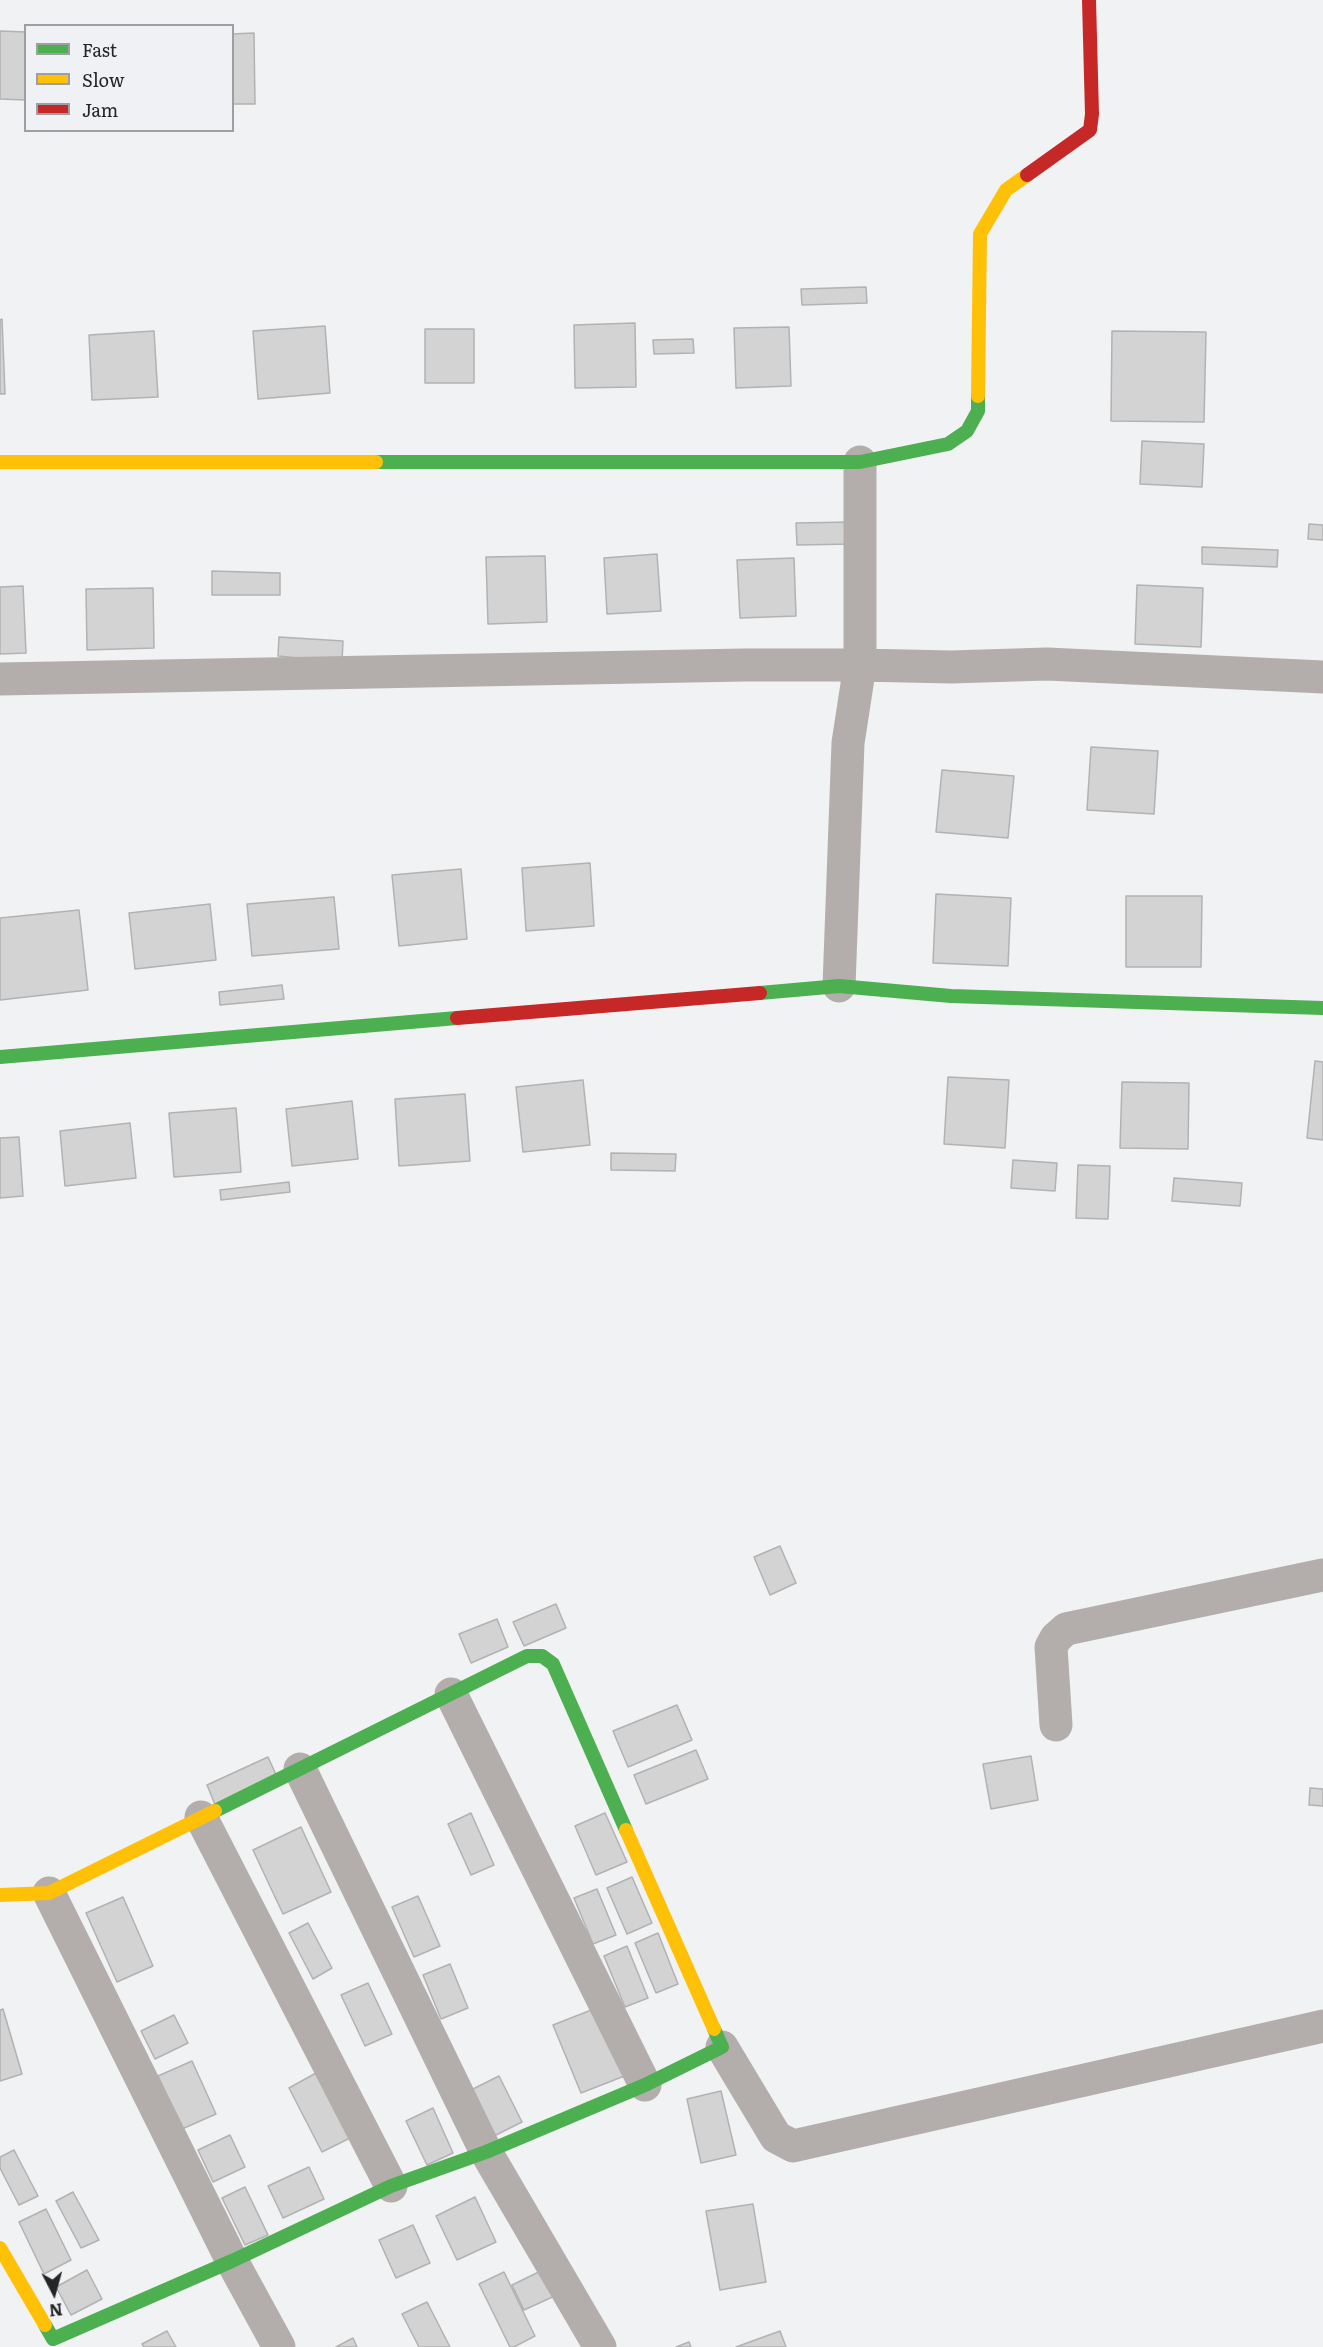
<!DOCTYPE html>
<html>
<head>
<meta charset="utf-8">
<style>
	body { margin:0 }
	#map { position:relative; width:1323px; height:2347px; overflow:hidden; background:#f1f2f3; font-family:Literata,serif }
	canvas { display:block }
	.legend { position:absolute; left:24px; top:24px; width:210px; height:108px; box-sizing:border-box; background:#f0f1f4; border:2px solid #9e9fa2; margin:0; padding:8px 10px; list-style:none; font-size:18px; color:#242526 }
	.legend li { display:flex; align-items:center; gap:12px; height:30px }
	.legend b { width:30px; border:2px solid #9e9fa2 }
	.north { position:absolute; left:24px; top:2263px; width:60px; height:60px; -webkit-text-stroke:4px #f0f1f4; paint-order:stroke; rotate:174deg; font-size:16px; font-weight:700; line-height:24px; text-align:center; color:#242526 }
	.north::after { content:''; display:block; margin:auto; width:21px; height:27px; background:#242526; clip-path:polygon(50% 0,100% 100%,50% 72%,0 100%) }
</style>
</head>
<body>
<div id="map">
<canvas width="1323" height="2347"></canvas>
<ul class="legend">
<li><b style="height:8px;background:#4caf50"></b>Fast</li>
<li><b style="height:8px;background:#ffc107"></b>Slow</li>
<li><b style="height:8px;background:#c62828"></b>Jam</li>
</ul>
<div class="north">N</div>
</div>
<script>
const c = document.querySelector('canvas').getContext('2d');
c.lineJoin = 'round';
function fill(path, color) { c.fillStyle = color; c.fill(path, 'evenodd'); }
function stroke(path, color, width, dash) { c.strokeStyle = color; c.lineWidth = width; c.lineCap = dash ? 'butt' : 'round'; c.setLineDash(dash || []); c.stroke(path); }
const building = new Path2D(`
	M 0,31 L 26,32 L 26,100 L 0,99 Z
	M 254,33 L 255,104 L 232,104 L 232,34 Z
	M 866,287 L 867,303 L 802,305 L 801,289 Z
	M 2,319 L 5,394 L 0,394 L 0,320 Z
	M 635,323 L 636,387 L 575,388 L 574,325 Z
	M 325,326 L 330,393 L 258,399 L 253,331 Z
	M 789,327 L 791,386 L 736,388 L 734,328 Z
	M 425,329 L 474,329 L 474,383 L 425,383 Z
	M 154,331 L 158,397 L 92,400 L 89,335 Z
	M 1112,331 L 1206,332 L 1204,422 L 1111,421 Z
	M 693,339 L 694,353 L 654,354 L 653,340 Z
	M 1142,441 L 1204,444 L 1202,487 L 1140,484 Z
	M 852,522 L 852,544 L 797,545 L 796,523 Z
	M 1309,524 L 1323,525 L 1323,540 L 1308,539 Z
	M 1202,547 L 1278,550 L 1277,567 L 1202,564 Z
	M 657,554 L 661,611 L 607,614 L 604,558 Z
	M 545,556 L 547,622 L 488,624 L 486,557 Z
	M 794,558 L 796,616 L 740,618 L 737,560 Z
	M 212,571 L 280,573 L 280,595 L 212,595 Z
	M 1137,585 L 1203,588 L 1201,647 L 1135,644 Z
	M 23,586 L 26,653 L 0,654 L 0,587 Z
	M 153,588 L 154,648 L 87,650 L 86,589 Z
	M 279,637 L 343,641 L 342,662 L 278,656 Z
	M 1091,747 L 1158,751 L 1154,814 L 1087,810 Z
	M 942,770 L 1014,776 L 1008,838 L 936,832 Z
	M 590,863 L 594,926 L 526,931 L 522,868 Z
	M 461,869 L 467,939 L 399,946 L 392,875 Z
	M 936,894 L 1011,898 L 1008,966 L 933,963 Z
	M 1126,896 L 1202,896 L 1201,967 L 1126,967 Z
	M 334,897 L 339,949 L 252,956 L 247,904 Z
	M 210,904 L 216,960 L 135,969 L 129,913 Z
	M 79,910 L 88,990 L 0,1000 L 0,918 Z
	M 282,985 L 284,999 L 220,1005 L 219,992 Z
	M 1315,1061 L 1323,1062 L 1323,1140 L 1307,1138 Z
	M 948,1077 L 1009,1080 L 1005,1148 L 944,1144 Z
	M 583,1080 L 590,1145 L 523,1152 L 516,1087 Z
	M 1122,1082 L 1189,1083 L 1188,1149 L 1120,1148 Z
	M 465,1094 L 470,1161 L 399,1166 L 395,1099 Z
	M 352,1101 L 358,1159 L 292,1166 L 286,1109 Z
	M 236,1108 L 241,1172 L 174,1177 L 169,1113 Z
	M 130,1123 L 136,1178 L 65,1186 L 60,1131 Z
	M 19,1137 L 23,1196 L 0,1198 L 0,1138 Z
	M 611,1153 L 676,1154 L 675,1171 L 611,1170 Z
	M 1013,1160 L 1057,1163 L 1055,1191 L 1011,1188 Z
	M 1078,1165 L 1110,1166 L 1108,1219 L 1076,1218 Z
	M 1174,1178 L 1242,1183 L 1240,1206 L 1172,1201 Z
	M 289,1182 L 290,1192 L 221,1200 L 220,1190 Z
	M 780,1546 L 796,1583 L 770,1595 L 754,1557 Z
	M 556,1604 L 566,1628 L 524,1646 L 513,1622 Z
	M 497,1619 L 508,1647 L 471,1663 L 459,1634 Z
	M 677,1705 L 692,1740 L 628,1767 L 613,1731 Z
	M 696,1750 L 708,1779 L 646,1804 L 634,1775 Z
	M 1031,1756 L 1038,1800 L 991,1809 L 983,1764 Z
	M 268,1757 L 278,1779 L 216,1807 L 207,1785 Z
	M 1310,1788 L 1323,1789 L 1323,1806 L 1309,1805 Z
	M 471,1813 L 494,1865 L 471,1875 L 448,1824 Z
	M 605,1813 L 627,1862 L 596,1875 L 575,1826 Z
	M 301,1827 L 331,1892 L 283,1914 L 253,1850 Z
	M 632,1877 L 652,1923 L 627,1934 L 607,1888 Z
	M 597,1889 L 616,1935 L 593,1944 L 574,1898 Z
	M 418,1896 L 440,1946 L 414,1957 L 392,1907 Z
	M 123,1897 L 153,1966 L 117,1982 L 86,1913 Z
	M 308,1923 L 332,1968 L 313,1979 L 289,1933 Z
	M 658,1933 L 678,1984 L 656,1993 L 635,1943 Z
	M 627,1946 L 648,1998 L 625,2007 L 604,1956 Z
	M 450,1964 L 468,2008 L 441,2019 L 423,1975 Z
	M 368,1983 L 392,2034 L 365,2046 L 341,1995 Z
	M 599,2007 L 627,2075 L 581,2093 L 553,2025 Z
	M 3,2009 L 22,2074 L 0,2081 L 0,2010 Z
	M 174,2015 L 188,2043 L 155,2059 L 141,2031 Z
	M 192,2061 L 216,2114 L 182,2129 L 158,2076 Z
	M 316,2073 L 350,2138 L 322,2152 L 289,2088 Z
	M 499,2076 L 522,2122 L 490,2138 L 467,2092 Z
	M 721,2091 L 736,2155 L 701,2163 L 687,2099 Z
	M 433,2108 L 453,2153 L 427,2165 L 406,2121 Z
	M 230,2135 L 245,2167 L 213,2182 L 198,2150 Z
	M 14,2150 L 38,2196 L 19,2205 L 0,2168 L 0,2157 Z
	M 309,2167 L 324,2199 L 283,2218 L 268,2186 Z
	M 245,2187 L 268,2235 L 245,2245 L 222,2198 Z
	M 73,2192 L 99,2240 L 81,2248 L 56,2201 Z
	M 475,2197 L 496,2242 L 457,2260 L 436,2216 Z
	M 753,2204 L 766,2282 L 720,2290 L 706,2211 Z
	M 46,2209 L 71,2260 L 44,2274 L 19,2222 Z
	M 413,2225 L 430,2263 L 396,2278 L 379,2240 Z
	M 547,2268 L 559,2294 L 524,2310 L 512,2285 Z
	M 87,2270 L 102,2299 L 71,2315 L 56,2287 Z
	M 504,2272 L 535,2336 L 514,2347 L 510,2347 L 479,2284 Z
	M 427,2302 L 450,2347 L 419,2347 L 402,2314 Z
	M 167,2331 L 176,2347 L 144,2347 L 142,2344 Z
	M 780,2331 L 786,2347 L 736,2347 Z
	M 353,2338 L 357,2347 L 336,2347 Z
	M 689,2342 L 691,2347 L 676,2347 Z`);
fill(building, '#d4d3d4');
stroke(building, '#b2b2b3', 1.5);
stroke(new Path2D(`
	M 0,679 L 744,665 L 860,665 L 860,462
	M 839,986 L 848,743 L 860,665 L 951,667 L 1047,664 L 1323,677
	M 451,1694 L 645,2085
	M 1056,1725 L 1051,1647 L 1056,1638 L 1066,1629 L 1323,1575
	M 300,1769 L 486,2152 L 600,2347
	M 201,1817 L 391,2186
	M 49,1893 L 232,2261 L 279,2347
	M 722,2047 L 776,2137 L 793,2146 L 1323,2026`), '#b3aeac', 33);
stroke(new Path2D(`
	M 376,462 L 860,462 L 948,444 L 967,431 L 978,411 L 978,396
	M 760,993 L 839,986 L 951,996 L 1323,1008
	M 0,1057 L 457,1018
	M 215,1811 L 527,1656 L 542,1656 L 553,1664 L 626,1830
	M 45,2325 L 53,2339 L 232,2261 L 391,2186 L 486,2152 L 645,2085 L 722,2047 L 714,2029`), '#4caf50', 14);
stroke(new Path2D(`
	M 978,396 L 980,234 L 1006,190 L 1027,175
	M 0,462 L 376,462
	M 626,1830 L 714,2029
	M 0,1895 L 49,1893 L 215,1811
	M 0,2248 L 45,2325`), '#ffc107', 14);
stroke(new Path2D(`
	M 1027,175 L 1090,130 L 1092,114 L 1089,0
	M 457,1018 L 760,993`), '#c62828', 14);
</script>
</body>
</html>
